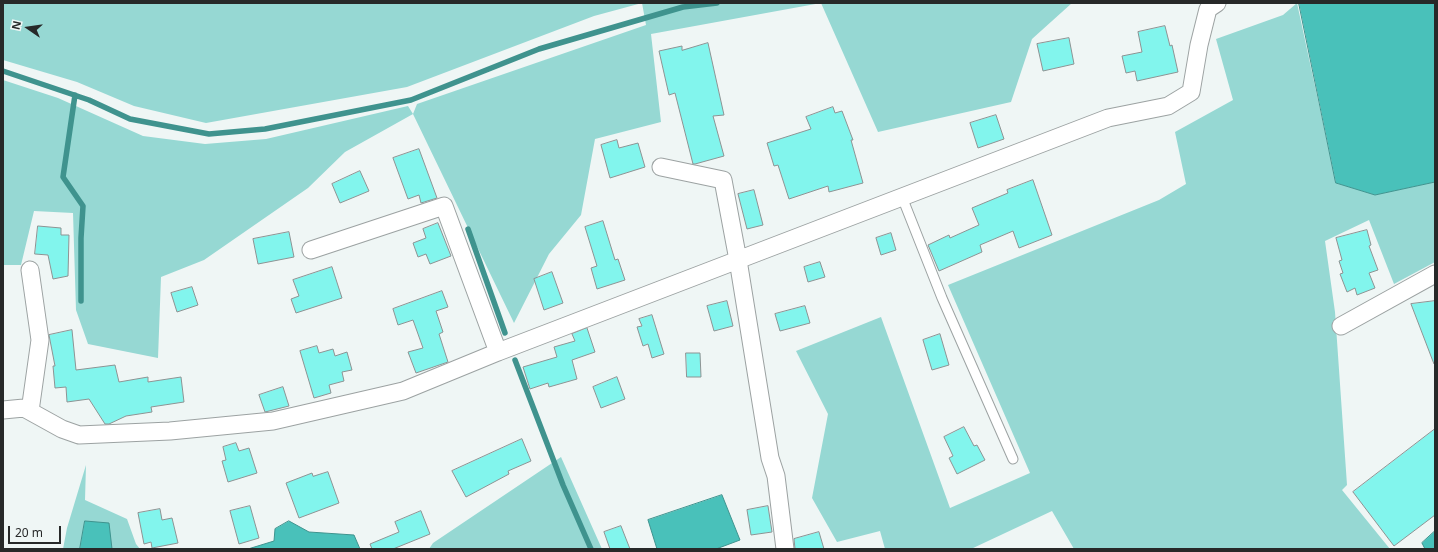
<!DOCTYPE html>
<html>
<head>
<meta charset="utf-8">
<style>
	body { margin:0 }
	#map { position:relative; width:1438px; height:552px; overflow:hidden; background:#eff6f5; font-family:"Noto Sans",sans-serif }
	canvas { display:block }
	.frame { position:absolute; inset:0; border:4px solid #272929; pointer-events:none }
	.north { position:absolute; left:8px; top:8px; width:40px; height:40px; -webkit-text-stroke:3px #eff6f5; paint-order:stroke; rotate:283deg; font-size:11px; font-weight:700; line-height:16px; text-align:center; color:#272929 }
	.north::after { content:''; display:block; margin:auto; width:14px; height:18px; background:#272929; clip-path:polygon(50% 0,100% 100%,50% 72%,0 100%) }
	.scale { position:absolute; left:8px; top:526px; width:53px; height:18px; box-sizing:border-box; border:2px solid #272929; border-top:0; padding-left:5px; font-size:12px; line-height:14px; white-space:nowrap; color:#272929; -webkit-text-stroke:3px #eff6f5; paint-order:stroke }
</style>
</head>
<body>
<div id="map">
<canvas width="1438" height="552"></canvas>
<div class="frame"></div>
<div class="north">N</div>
<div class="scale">20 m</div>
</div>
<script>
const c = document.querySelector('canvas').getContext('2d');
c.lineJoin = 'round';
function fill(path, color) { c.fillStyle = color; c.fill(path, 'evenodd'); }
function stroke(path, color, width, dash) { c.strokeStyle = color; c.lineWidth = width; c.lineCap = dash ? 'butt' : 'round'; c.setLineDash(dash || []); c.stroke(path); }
fill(new Path2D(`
	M 3,3 L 1072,3 L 1032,39 L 1011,102 L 878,132 L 821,3 L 651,34 L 661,122 L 595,139 L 581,215 L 549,254 L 514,323 L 413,114 L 345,152 L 308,188 L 204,260 L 161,277 L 158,358 L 88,344 L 76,310 L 73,213 L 34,211 L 21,265 L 3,265 L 3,80 L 58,98 L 143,136 L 205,144 L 266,139 L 408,106 L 413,114 L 417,104 L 646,25 L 642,3 L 594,16 L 407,87 L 206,123 L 134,106 L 77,82 L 3,60 Z
	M 1297,3 L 1336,183 L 1375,195 L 1435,182 L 1435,262 L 1394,284 L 1369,220 L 1325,241 L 1335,312 L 1347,485 L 1342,490 L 1390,549 L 1074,549 L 1052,511 L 971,549 L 885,549 L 880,531 L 837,542 L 812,498 L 828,414 L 796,351 L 881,317 L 950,508 L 1030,473 L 948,285 L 1159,200 L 1186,184 L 1175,132 L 1233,100 L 1216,39 L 1283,15 Z
	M 561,457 L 602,549 L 429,549 L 433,543 Z
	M 86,465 L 85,500 L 127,519 L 136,544 L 140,549 L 63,549 L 67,528 Z`), '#96d8d3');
const water = new Path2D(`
	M 1299,3 L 1435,3 L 1435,182 L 1375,195 L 1336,183 Z
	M 722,495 L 740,540 L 716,549 L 657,549 L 648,520 Z
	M 85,521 L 109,523 L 112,549 L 80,549 Z
	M 289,521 L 309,532 L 354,535 L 360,549 L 248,549 L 274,541 L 275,529 Z
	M 1435,531 L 1435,549 L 1425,549 L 1422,543 Z`);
fill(water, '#49c1ba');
stroke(water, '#3f938e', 1);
stroke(new Path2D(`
	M 3,71 L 89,100 L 130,119 L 209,134 L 265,129 L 411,100 L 539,49 L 683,7 L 717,3
	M 75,95 L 63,177 L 83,206 L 81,238 L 81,301
	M 468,229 L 505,333
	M 515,360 L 563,485 L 591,549`), '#3f938e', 5.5);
const building = new Path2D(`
	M 1165,26 L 1170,46 L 1172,45 L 1178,72 L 1137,81 L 1135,71 L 1126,73 L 1122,56 L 1142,52 L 1138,32 Z
	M 1069,38 L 1074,64 L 1043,71 L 1037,44 Z
	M 708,43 L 724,115 L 713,116 L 724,156 L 695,164 L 693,164 L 675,93 L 669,95 L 659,51 L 682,46 L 682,50 Z
	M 833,107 L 835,113 L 842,111 L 853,140 L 851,140 L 863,183 L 829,192 L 828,186 L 789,199 L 778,165 L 774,166 L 767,143 L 811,129 L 806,117 Z
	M 996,115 L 1004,139 L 978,148 L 970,123 Z
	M 617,140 L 619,148 L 638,143 L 645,167 L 610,178 L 601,145 Z
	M 419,149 L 437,198 L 421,203 L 419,195 L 408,199 L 393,158 Z
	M 360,171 L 369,191 L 340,203 L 332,184 Z
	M 1033,180 L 1052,235 L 1019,248 L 1013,231 L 980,245 L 982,252 L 939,271 L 928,245 L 949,235 L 950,238 L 979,225 L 972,208 L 1008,193 L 1007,190 Z
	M 754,190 L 763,225 L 747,229 L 738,194 Z
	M 603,221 L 615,260 L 618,259 L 625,280 L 597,289 L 591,268 L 597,266 L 585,227 Z
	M 438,223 L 451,256 L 430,264 L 426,254 L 418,257 L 413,243 L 426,238 L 423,229 Z
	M 38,226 L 61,228 L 61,235 L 69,235 L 68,276 L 53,279 L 48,255 L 35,254 Z
	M 1367,230 L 1371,245 L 1369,246 L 1378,270 L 1369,273 L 1375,288 L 1357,295 L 1355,288 L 1347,292 L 1340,274 L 1343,273 L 1339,261 L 1342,260 L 1336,238 Z
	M 289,232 L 294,257 L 258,264 L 253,239 Z
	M 891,233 L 896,250 L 881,255 L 876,238 Z
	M 820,262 L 825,277 L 808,282 L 804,267 Z
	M 332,267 L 342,298 L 296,313 L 291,299 L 299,296 L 293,280 Z
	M 552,272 L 563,303 L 544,310 L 534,279 Z
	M 192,287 L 198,305 L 177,312 L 171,293 Z
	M 442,291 L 448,307 L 436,311 L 443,332 L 439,334 L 448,362 L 416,373 L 408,352 L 423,348 L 413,320 L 398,325 L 393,309 Z
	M 727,301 L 733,326 L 714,331 L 707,306 Z
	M 1435,301 L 1435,364 L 1434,364 L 1411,304 Z
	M 805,306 L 810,323 L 780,331 L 775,314 Z
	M 652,315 L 664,354 L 652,358 L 648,344 L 643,346 L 637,327 L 642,326 L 639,319 Z
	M 587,328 L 595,352 L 572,360 L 577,379 L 549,387 L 548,383 L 530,389 L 523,367 L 557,357 L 554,347 L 575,341 L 572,334 Z
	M 72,330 L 76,370 L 115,365 L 119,382 L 148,377 L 148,382 L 181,377 L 184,402 L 151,407 L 152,412 L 126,416 L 109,424 L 105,424 L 89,399 L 67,402 L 66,387 L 55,388 L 53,366 L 55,366 L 49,335 Z
	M 940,334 L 949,365 L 932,370 L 923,340 Z
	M 317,346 L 319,353 L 333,349 L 335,356 L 347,352 L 352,370 L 342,372 L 344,381 L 329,385 L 331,393 L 314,398 L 300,351 Z
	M 686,353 L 700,353 L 701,377 L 687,377 Z
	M 617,377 L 625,399 L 601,408 L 593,387 Z
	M 283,387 L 289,406 L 265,412 L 259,395 Z
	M 964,427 L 974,446 L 977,445 L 985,460 L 957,474 L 949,458 L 953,456 L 944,437 Z
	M 1435,429 L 1435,515 L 1394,546 L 1353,492 Z
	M 522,439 L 531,461 L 508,471 L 509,474 L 466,497 L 452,471 Z
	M 236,443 L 239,451 L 249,448 L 257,473 L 228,482 L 222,461 L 226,460 L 223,447 Z
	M 328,472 L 339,503 L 299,518 L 286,483 L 312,473 L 313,476 Z
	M 250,506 L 259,538 L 239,544 L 230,511 Z
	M 768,506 L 772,532 L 751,535 L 747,510 Z
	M 160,509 L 162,520 L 172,518 L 178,543 L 152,548 L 151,542 L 144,544 L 138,513 Z
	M 421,511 L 430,534 L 393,549 L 372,549 L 370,544 L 399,532 L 395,522 Z
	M 621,526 L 630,549 L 610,549 L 604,532 Z
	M 819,532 L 824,549 L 795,549 L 794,539 Z`);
fill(building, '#82f5ed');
stroke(building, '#8d9393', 1);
const service = new Path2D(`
	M 902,197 L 942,298 L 1013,459`);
const minor = new Path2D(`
	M 661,167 L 723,180 L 738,260 L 770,458 L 776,476 L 785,549
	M 311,250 L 444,206 L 498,352
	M 1341,326 L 1435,274
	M 3,410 L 24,408 L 62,429 L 79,435 L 170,431 L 273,421 L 403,391 L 498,352 L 1108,118 L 1168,106 L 1191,92 L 1199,45 L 1208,9 L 1217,3
	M 30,411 L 40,340 L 30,270`);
stroke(service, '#9ca2a2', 11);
stroke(minor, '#9ca2a2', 19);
stroke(service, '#fff', 9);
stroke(minor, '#fff', 17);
</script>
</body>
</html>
